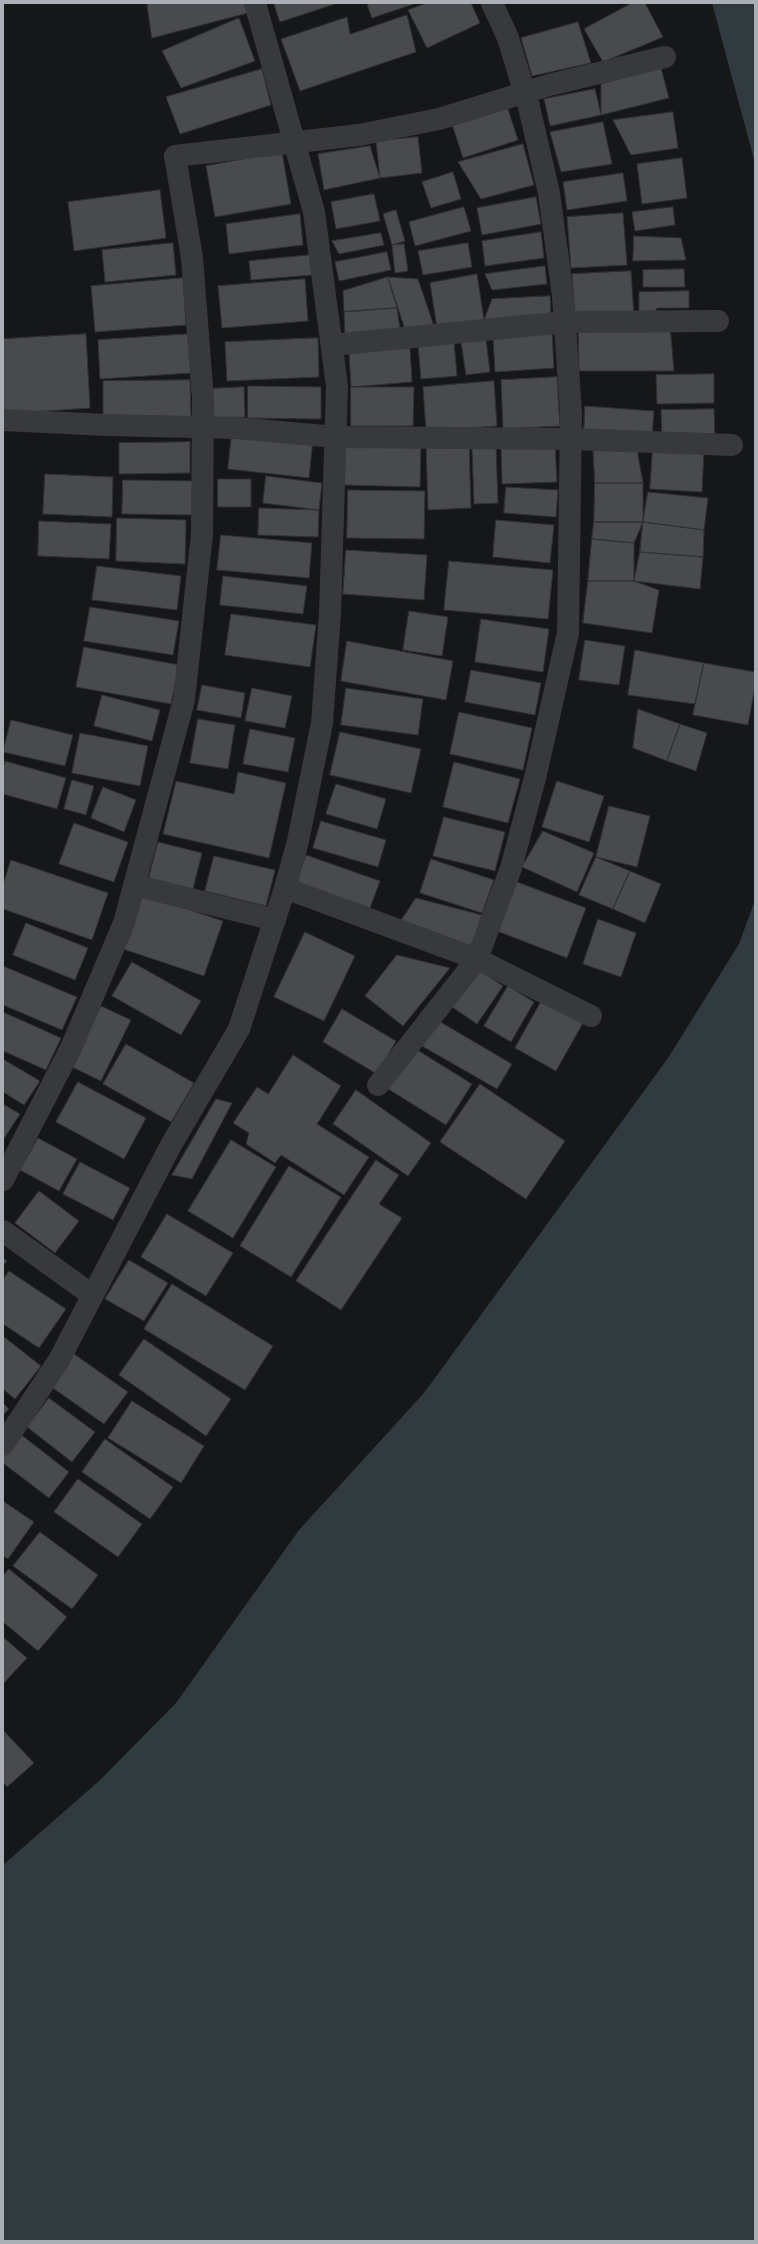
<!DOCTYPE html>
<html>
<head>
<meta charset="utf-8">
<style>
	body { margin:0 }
	#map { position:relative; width:758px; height:2244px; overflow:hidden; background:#161718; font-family:"Alegreya Sans",sans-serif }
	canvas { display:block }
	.frame { position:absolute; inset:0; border:4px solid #aab0b6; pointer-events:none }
</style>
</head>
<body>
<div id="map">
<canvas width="758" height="2244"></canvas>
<div class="frame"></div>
</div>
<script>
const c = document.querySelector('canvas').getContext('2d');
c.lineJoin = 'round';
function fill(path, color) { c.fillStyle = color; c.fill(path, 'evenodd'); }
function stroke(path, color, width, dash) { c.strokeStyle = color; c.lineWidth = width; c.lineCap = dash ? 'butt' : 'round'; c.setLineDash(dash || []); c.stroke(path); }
fill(new Path2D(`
	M 712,3 L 755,3 L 755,163 Z
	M 755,900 L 755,2241 L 3,2241 L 3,1865 L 99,1781 L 176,1703 L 299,1530 L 424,1393 L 668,1058 L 739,944 Z`), '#313b3f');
const building = new Path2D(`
	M 147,3 L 244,3 L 248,13 L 152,38 Z
	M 274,3 L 338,3 L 280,22 Z
	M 367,3 L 417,3 L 372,18 Z
	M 427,3 L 471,3 L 480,23 L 427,48 L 408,10 Z
	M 632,3 L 645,3 L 663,37 L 603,62 L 584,29 Z
	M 407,15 L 416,52 L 300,91 L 281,39 L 347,17 L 350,34 Z
	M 239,18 L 255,61 L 181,88 L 162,51 Z
	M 578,22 L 591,63 L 532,76 L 521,38 Z
	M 661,68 L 669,98 L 601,115 L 601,84 Z
	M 262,69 L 271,105 L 180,134 L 166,97 Z
	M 595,89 L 601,115 L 550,126 L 544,99 Z
	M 505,100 L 518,140 L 463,158 L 450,118 Z
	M 673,112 L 678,148 L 631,155 L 613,120 Z
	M 603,122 L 612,164 L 561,172 L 550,132 Z
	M 418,137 L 422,173 L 380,178 L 376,141 Z
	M 523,144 L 534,185 L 481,199 L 458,162 Z
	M 370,146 L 380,178 L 324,190 L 318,154 Z
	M 282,152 L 291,204 L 215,217 L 206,166 Z
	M 682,158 L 687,198 L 642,204 L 637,164 Z
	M 453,172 L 461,199 L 431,208 L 422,182 Z
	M 623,173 L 627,201 L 567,210 L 563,182 Z
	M 160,190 L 166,238 L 74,251 L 68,202 Z
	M 374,194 L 380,221 L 336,229 L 331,202 Z
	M 536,197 L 541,224 L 482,235 L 477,208 Z
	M 464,207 L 471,231 L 415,246 L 409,222 Z
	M 673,207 L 675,225 L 635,231 L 632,212 Z
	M 396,210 L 405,241 L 392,245 L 383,214 Z
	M 623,213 L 627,265 L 571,268 L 567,217 Z
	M 300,214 L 303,245 L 229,254 L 226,224 Z
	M 541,232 L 544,258 L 485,266 L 482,241 Z
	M 381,233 L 384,245 L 339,254 L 332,241 Z
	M 634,236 L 681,238 L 686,260 L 633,261 Z
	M 173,243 L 176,275 L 105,282 L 102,250 Z
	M 468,243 L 472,267 L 423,275 L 418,251 Z
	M 404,244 L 408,271 L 395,273 L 392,245 Z
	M 387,252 L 391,270 L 339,281 L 335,262 Z
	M 311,255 L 312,275 L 251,280 L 249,261 Z
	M 545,266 L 547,284 L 492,290 L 485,274 Z
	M 684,269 L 685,287 L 643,287 L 643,270 Z
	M 631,271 L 634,317 L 575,320 L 572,274 Z
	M 477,274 L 484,320 L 437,328 L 430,283 Z
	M 388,277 L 397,308 L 344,312 L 343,291 Z
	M 388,277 L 418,279 L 434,326 L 407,335 Z
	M 183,278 L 186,325 L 95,332 L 91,286 Z
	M 305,279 L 308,321 L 222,328 L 218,286 Z
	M 689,291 L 689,308 L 657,308 L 653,315 L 639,316 L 639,292 Z
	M 550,296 L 551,316 L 484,320 L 492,299 Z
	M 397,308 L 400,329 L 345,336 L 344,312 Z
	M 670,326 L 674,371 L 579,371 L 578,327 Z
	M 552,333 L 554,368 L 495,372 L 493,337 Z
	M 86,334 L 90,408 L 3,414 L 3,339 Z
	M 190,334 L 192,373 L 100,379 L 98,340 Z
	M 318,338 L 319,377 L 227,381 L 225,342 Z
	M 486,339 L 490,372 L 466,375 L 461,342 Z
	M 454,342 L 457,376 L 421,379 L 418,345 Z
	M 410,348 L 412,382 L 351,387 L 349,353 Z
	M 714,374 L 714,403 L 657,404 L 656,375 Z
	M 557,377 L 560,426 L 503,429 L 501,380 Z
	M 190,380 L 191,417 L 103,418 L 103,381 Z
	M 494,381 L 497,426 L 426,431 L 423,387 Z
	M 248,386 L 321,387 L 321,419 L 248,418 Z
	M 244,387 L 245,417 L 205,418 L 205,389 Z
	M 351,387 L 414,387 L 413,426 L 351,426 Z
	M 585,406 L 654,411 L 652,436 L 584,431 Z
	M 714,409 L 715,439 L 662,441 L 661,410 Z
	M 232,432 L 313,440 L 309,478 L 228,469 Z
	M 190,442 L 190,473 L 119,474 L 119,443 Z
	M 469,443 L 471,508 L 428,510 L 426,445 Z
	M 346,444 L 421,446 L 420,487 L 344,485 Z
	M 555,445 L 557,482 L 502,484 L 501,446 Z
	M 496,446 L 498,503 L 474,504 L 472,447 Z
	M 653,447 L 704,450 L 702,492 L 650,489 Z
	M 593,448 L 637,450 L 643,483 L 595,483 Z
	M 45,474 L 113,477 L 112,517 L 43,514 Z
	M 266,476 L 322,483 L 319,510 L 263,503 Z
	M 218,479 L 251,479 L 251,507 L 218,507 Z
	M 123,480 L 195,481 L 194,515 L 122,514 Z
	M 595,483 L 643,483 L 643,522 L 594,522 Z
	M 506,487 L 558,490 L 556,517 L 504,513 Z
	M 348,490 L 425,491 L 424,539 L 347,538 Z
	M 648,492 L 708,498 L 704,530 L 643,522 Z
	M 259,508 L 319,510 L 318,537 L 258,535 Z
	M 117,518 L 186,520 L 185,564 L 116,561 Z
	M 496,520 L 554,525 L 550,563 L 493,557 Z
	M 39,521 L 111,524 L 109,559 L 38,556 Z
	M 594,522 L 643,522 L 634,543 L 592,539 Z
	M 643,522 L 704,530 L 703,557 L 640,552 Z
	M 221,535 L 312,543 L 309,578 L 217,570 Z
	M 592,539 L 634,543 L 634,581 L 588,581 Z
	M 346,550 L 427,555 L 424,600 L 343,594 Z
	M 640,552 L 703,557 L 700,589 L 634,581 Z
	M 449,561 L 553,570 L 548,619 L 444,610 Z
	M 97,566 L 181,576 L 177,610 L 92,600 Z
	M 223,576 L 307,586 L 303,614 L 220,605 Z
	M 588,581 L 634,581 L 659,590 L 652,633 L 583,623 Z
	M 90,607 L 179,621 L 173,655 L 84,641 Z
	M 409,611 L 448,617 L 442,656 L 403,650 Z
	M 231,614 L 316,625 L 310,667 L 225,655 Z
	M 481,619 L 549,629 L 543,672 L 475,662 Z
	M 585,640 L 625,646 L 619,685 L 579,680 Z
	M 347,641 L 453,661 L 446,700 L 341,681 Z
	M 84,647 L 179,665 L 171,704 L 76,687 Z
	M 635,650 L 704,663 L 695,704 L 628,695 Z
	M 704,663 L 755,672 L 755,686 L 748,725 L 693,715 Z
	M 471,670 L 541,683 L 535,715 L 465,702 Z
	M 202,685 L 245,693 L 241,718 L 197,710 Z
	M 252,688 L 292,696 L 285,728 L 245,721 Z
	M 346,688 L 423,699 L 418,735 L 341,725 Z
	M 102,695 L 160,710 L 152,741 L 94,726 Z
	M 638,709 L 680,724 L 667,761 L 633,748 Z
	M 459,712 L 532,728 L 523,770 L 450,754 Z
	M 198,719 L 235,725 L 228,769 L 190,763 Z
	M 11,720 L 73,735 L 65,766 L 3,752 Z
	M 680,724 L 707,733 L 696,771 L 667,761 Z
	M 250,729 L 295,738 L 288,772 L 243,764 Z
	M 340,732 L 421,749 L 411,793 L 330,775 Z
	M 80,733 L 148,746 L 140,786 L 72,773 Z
	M 5,761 L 66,778 L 57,809 L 3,794 L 3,769 Z
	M 454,762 L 520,779 L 508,823 L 443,807 Z
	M 238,772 L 286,783 L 269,858 L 163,834 L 176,781 L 234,794 Z
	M 72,780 L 94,786 L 86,815 L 64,809 Z
	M 557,781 L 604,796 L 589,842 L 542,827 Z
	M 336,784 L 386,799 L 377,829 L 326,814 Z
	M 103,787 L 136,800 L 124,832 L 91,818 Z
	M 609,806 L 650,816 L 637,867 L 596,857 Z
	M 444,817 L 505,832 L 495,871 L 433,856 Z
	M 321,821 L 386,840 L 378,867 L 313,848 Z
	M 74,823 L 128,842 L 114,882 L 59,864 Z
	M 543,831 L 594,853 L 577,892 L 522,867 Z
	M 158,842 L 202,853 L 192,893 L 148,881 Z
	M 306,855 L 380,881 L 370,908 L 296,883 Z
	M 214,856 L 275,870 L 266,906 L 205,891 Z
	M 596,857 L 630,871 L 613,909 L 579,895 Z
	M 431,859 L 494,880 L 482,913 L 420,893 Z
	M 11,860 L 108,893 L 92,940 L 3,909 L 3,885 Z
	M 630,871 L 661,884 L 645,923 L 613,909 Z
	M 517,882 L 586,908 L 567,958 L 497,931 Z
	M 142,894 L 223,921 L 204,976 L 123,949 Z
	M 416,898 L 482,915 L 473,947 L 397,927 Z
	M 598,919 L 636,933 L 621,977 L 583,964 Z
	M 26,923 L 88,948 L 75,980 L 13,955 Z
	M 305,932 L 355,956 L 324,1021 L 274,997 Z
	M 397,955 L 450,968 L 403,1026 L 365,996 Z
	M 132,962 L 201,1001 L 181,1035 L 112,996 Z
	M 3,966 L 77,997 L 62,1030 L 3,1005 Z
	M 478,969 L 503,986 L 477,1024 L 452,1007 Z
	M 508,986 L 534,1002 L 511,1042 L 484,1026 Z
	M 542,1000 L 583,1023 L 556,1071 L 515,1048 Z
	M 101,1006 L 131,1020 L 101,1081 L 72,1067 Z
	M 342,1009 L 396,1041 L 377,1074 L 323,1042 Z
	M 3,1012 L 61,1038 L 46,1070 L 3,1051 Z
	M 437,1020 L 512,1064 L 497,1089 L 422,1046 Z
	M 126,1044 L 194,1083 L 171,1122 L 103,1084 Z
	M 411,1046 L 472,1084 L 446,1125 L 385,1087 Z
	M 293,1055 L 341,1086 L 317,1124 L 369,1157 L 344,1195 L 281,1155 L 275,1163 L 246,1144 L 249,1133 L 233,1123 L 257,1087 L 268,1094 Z
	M 3,1059 L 40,1081 L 24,1105 L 3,1092 Z
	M 78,1082 L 146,1118 L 124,1159 L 56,1122 Z
	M 480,1084 L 565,1141 L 526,1199 L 440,1142 Z
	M 356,1090 L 431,1143 L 408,1176 L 333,1124 Z
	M 216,1099 L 232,1103 L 192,1179 L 172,1175 Z
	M 3,1104 L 20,1114 L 3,1140 Z
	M 38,1138 L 77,1159 L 59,1191 L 20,1170 Z
	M 231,1140 L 276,1167 L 233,1238 L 188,1211 Z
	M 376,1160 L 399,1175 L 379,1204 L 402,1218 L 341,1310 L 296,1281 Z
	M 80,1162 L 130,1188 L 113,1220 L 63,1194 Z
	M 289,1166 L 341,1197 L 291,1277 L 240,1246 Z
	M 39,1191 L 79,1221 L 55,1253 L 15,1223 Z
	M 167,1214 L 233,1253 L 206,1296 L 141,1257 Z
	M 3,1258 L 7,1261 L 3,1266 Z
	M 129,1260 L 168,1283 L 144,1321 L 105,1299 Z
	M 9,1271 L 66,1309 L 39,1348 L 3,1324 L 3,1280 Z
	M 172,1284 L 273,1346 L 245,1390 L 144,1329 Z
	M 3,1336 L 41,1366 L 15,1399 L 3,1389 Z
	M 144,1339 L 231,1399 L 206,1436 L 119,1375 Z
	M 74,1354 L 128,1392 L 104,1424 L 50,1386 Z
	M 49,1398 L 95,1432 L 72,1462 L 27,1427 Z
	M 132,1401 L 204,1446 L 181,1483 L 108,1438 Z
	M 3,1403 L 9,1409 L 3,1415 Z
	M 19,1433 L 69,1472 L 49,1498 L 3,1463 L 3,1453 Z
	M 105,1439 L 173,1487 L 150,1519 L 82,1472 Z
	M 78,1479 L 142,1524 L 118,1557 L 54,1512 Z
	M 3,1501 L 34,1522 L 8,1559 L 3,1556 Z
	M 40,1532 L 98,1575 L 72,1609 L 13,1566 Z
	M 9,1569 L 67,1617 L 38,1651 L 3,1622 L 3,1576 Z
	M 3,1637 L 27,1658 L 3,1684 Z
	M 3,1730 L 34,1763 L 7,1787 L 3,1782 Z`);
fill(building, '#484a4d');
stroke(building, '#303134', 1);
stroke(new Path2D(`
	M 332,345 L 565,322 L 718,321
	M 3,420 L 107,425 L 236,428 L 336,437 L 571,439 L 732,445
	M 134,885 L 275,920
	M 285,888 L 477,959 L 591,1016
	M 378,1085 L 477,959 L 511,868 L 535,778 L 568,633 L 571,413 L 563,296 L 549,193 L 529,107 L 508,38 L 492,3
	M 3,1180 L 71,1048 L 124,923 L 184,700 L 202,534 L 203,399 L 192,258 L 175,156 L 359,135 L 439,119 L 549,85 L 665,57
	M 3,1231 L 92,1295
	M 3,1445 L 59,1360 L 171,1145 L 239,1029 L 285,888 L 298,841 L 322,723 L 330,613 L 337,386 L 314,212 L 255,3`), '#38393c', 22);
</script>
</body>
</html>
